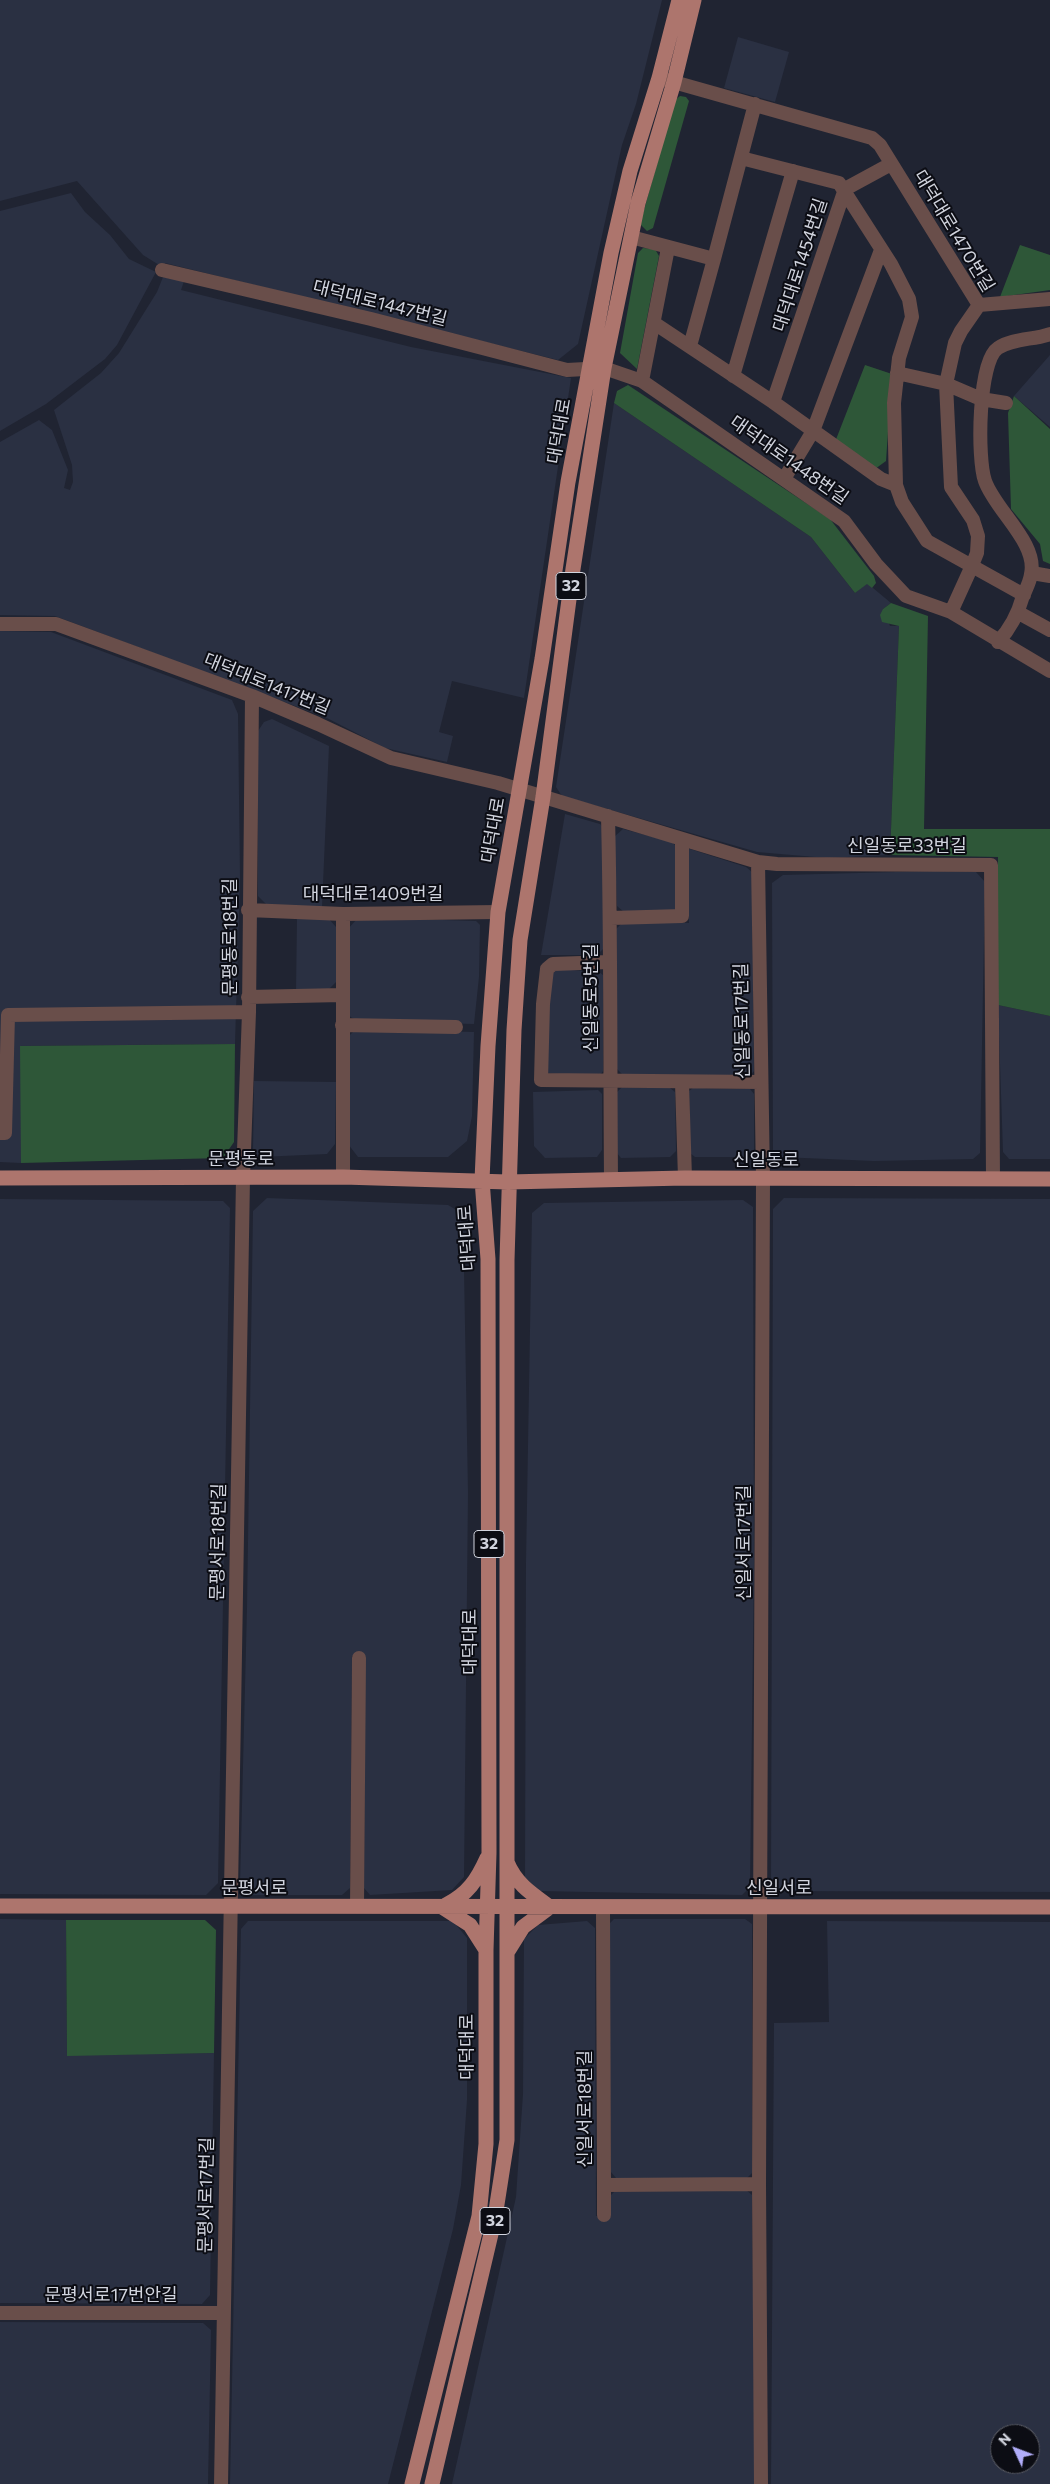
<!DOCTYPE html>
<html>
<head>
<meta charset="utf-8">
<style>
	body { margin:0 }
	#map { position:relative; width:1050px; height:2484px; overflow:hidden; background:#202432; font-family:Commissioner,sans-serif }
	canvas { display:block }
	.north { position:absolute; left:990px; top:2424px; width:50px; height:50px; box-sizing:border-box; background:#0c0d14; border:1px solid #5b5d65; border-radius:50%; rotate:313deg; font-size:14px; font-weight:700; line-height:20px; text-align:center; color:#d1d4de }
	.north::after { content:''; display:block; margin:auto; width:18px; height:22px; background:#b1adfa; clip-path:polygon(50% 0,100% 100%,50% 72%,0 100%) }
</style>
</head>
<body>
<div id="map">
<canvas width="1050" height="2484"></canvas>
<div class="north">N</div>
</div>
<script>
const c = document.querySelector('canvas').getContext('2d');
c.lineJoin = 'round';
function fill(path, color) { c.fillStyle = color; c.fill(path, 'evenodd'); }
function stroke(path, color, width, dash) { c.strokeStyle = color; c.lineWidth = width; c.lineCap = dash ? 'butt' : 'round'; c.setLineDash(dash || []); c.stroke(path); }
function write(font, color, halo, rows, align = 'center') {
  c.font = font + ' Commissioner,"Noto Sans KR",sans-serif'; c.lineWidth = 4; c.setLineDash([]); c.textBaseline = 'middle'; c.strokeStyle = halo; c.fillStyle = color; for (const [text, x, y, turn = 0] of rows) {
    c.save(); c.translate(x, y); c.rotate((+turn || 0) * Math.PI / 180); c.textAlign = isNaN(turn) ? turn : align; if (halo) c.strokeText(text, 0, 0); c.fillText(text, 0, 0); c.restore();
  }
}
fill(new Path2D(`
	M 0,0 L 662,0 L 636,104 L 622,145 L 578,344 L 558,360 L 165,263 L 164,268 L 143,255 L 77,181 L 0,201 Z
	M 738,37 L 789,52 L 775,102 L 724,88 Z
	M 71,193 L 85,212 L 110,235 L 129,259 L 156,272 L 117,345 L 105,359 L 46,404 L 0,431 L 0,211 Z
	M 163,277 L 184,281 L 181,290 L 411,347 L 571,378 L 524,698 L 452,681 L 439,732 L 453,736 L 447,762 L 385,748 L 327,718 L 55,616 L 0,615 L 0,442 L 39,420 L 52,430 L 68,470 L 64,488 L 70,490 L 73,482 L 72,465 L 54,410 L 101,373 L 119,353 L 157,292 Z
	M 1050,355 L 1050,427 L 1014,396 Z
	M 614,403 L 811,537 L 855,593 L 867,583 L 891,603 L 883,609 L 890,626 L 899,626 L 890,855 L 827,858 L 757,852 L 562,796 L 556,787 Z
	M 0,631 L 51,632 L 232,700 L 238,714 L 240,877 L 235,1044 L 21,1046 L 21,1163 L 0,1162 Z
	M 272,719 L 329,746 L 322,907 L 267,905 L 258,896 L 258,731 L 264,722 Z
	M 565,814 L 600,824 L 604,828 L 603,949 L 597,955 L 541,955 Z
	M 623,829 L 672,842 L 677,847 L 678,907 L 673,913 L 624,912 L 617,906 L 614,837 Z
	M 687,848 L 746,867 L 752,872 L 754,1071 L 749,1077 L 626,1078 L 617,1069 L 616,929 L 622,923 L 689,923 Z
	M 934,871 L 976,872 L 985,882 L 980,1153 L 973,1159 L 874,1161 L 781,1157 L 773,1150 L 772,883 L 783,875 Z
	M 297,919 L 329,919 L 336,927 L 337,981 L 328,990 L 296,991 Z
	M 409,919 L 476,921 L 480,925 L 479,977 L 474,1024 L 356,1021 L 347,1014 L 347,930 L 356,920 Z
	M 558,969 L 599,972 L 603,975 L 603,1071 L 599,1077 L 545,1073 L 548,1000 L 553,973 Z
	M 998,1005 L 1050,1016 L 1050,1159 L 1009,1159 L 1003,1152 Z
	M 356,1029 L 474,1032 L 472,1116 L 467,1141 L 448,1157 L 358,1157 L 348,1144 L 348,1037 Z
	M 254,1081 L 336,1082 L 335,1144 L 327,1154 L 260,1157 L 253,1151 Z
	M 622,1087 L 670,1088 L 675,1092 L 676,1151 L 670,1157 L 621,1158 L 616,1152 L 616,1093 Z
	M 693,1088 L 750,1089 L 754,1094 L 754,1150 L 747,1157 L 695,1157 L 690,1153 L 689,1091 Z
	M 598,1090 L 602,1094 L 602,1150 L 597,1157 L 545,1158 L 534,1146 L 533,1092 Z
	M 267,1198 L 448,1205 L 463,1214 L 468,1493 L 464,1877 L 452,1890 L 370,1895 L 364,1888 L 365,1655 L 352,1656 L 350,1888 L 342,1895 L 248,1895 L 240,1884 L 247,1608 L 253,1211 Z
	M 784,1198 L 1050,1199 L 1050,1892 L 777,1891 L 771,1885 L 773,1209 Z
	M 0,1199 L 223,1201 L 230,1208 L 218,1883 L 206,1895 L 0,1894 Z
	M 743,1200 L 753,1207 L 754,1562 L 750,1887 L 742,1895 L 539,1891 L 525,1877 L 526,1562 L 532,1213 L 544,1203 Z
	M 0,1919 L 66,1920 L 67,2055 L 214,2053 L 210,2295 L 202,2304 L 0,2303 Z
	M 614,1919 L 745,1919 L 752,1924 L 752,2173 L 745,2180 L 616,2178 L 611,2172 L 608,1925 Z
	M 248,1921 L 453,1921 L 467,1938 L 467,2100 L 461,2185 L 453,2229 L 388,2484 L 230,2484 L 241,1929 Z
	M 587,1921 L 595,1928 L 596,2216 L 609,2216 L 610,2196 L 615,2191 L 746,2190 L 752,2195 L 755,2484 L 452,2484 L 516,2197 L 523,2094 L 524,1939 L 538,1925 Z
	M 827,1921 L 1050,1922 L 1050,2484 L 771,2484 L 774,2023 L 829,2022 ZM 1000,2434 L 1030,2434 L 1030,2464 L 1000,2464 Z
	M 0,2322 L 203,2323 L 211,2330 L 208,2484 L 0,2484 Z`), '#2a3042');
fill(new Path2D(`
	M 680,96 L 686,97 L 689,101 L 653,228 L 647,231 L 640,224 L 675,100 Z
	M 1020,245 L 1050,255 L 1050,290 L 1000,297 Z
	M 643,248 L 655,249 L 659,256 L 637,369 L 620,353 L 638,253 Z
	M 865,365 L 892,374 L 886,461 L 875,469 L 835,442 Z
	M 628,385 L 830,519 L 874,576 L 876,583 L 872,588 L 867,584 L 855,593 L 811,537 L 614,403 L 617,391 Z
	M 1014,396 L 1050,429 L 1050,564 L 1043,561 L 1040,544 L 1011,509 L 1008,413 Z
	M 891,603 L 928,616 L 924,829 L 1050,829 L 1050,1016 L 998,1005 L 998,857 L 890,855 L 899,626 L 882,622 L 880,615 L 883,609 Z
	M 235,1044 L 234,1142 L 223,1158 L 21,1163 L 20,1046 Z
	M 66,1920 L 205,1920 L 216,1930 L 214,2053 L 67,2056 Z`), '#2e5738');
stroke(new Path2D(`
	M 663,79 L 872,138 L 880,145 L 979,305
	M 741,158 L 839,183 L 891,264 L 909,299 L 912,317 L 899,358 L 894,403 L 896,485
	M 631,237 L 714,259 L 755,104
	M 162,270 L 371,319 L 567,370 L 604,368 L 642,381 L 844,521 L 876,564 L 906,596 L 951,612 L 1050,671
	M 979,305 L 1050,299
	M 654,323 L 773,402 L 881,479 L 896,485 L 902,502 L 927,541 L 1024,595
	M 690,346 L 714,259
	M 897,373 L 946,384 L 981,399 L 1006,403
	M 733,376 L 793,171
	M 642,381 L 668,248
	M 773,402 L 845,189 L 891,164
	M 784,479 L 813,431 L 881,250
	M 1032,573 L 1050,576
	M 951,612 L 971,568 L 977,553 L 978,536 L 973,520 L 951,487 L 946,384 L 955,343 L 961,331 L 979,305
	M 1019,613 L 1050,630
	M 0,624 L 56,624 L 252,696 L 318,724 L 391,758 L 498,783 L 758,862 L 777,864 L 991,865 L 993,1179
	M 998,642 C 1011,628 1018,614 1023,596 C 1026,589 1030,582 1031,574 C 1038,543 995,510 985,481 C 977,459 978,361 998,348 C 1013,338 1034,340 1050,334
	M 608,816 C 611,937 610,1058 611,1179
	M 758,862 L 763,1179 L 759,2184 L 761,2484
	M 248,910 L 343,914 L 498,912
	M 611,918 L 682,916 L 682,840
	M 609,962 L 553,964 L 547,969 L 543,1004 L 541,1080 L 761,1082
	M 248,997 L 342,995
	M 342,1025 L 456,1027
	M 682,1083 L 685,1178
	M 0,1133 L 5,1133 L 8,1015 L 249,1012
	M 343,1177 L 343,914
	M 357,1906 L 359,1658
	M 603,1908 L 604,2185 L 759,2184
	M 604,2215 L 604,2185
	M 0,2313 L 222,2313
	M 221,2484 L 243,1178 L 249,1012 L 252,696`), '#694e4a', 14);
stroke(new Path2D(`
	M 0,1178 L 343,1177 L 508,1182 L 685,1178 L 1050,1179
	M 507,1862 C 516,1884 532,1894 550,1907
	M 446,1905 C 468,1894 477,1880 487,1858
	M 0,1906 L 1050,1907
	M 442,1907 L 470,1925 L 486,1950
	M 508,1951 L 523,1927 L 550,1907
	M 412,2484 L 479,2216 L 486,2144 L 486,1950 L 489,1853 L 488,1259 L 482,1180 L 488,1046 L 498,912 L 542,659 L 568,482 L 611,253 L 630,171 L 659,78 L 679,0
	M 432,2484 L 495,2217 L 507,2140 L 507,1260 L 514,1030 L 520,940 L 543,797 L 573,569 L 604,368 L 638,203 L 674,82 L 694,0`), '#ad756d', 15);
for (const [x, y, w] of [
	[571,586,30],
	[489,1544,30],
	[495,2221,30]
]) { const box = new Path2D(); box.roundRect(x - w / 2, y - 13.5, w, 27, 4); c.fillStyle = '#0c0d14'; c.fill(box); stroke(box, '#d1d4de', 1); }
write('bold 16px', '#d1d4de', null, [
	["32",571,586],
	["32",489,1544],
	["32",495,2221]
]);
write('18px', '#d1d4de', '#0c0d14', [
	["대덕대로1470번길",954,231,59],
	["대덕대로1454번길",800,265,-72],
	["대덕대로1447번길",380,303,14],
	["대덕대로",559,431,-80],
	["대덕대로1448번길",789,460,35],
	["대덕대로1417번길",267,684,22],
	["대덕대로",493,830,-80],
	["신일동로33번길",907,846],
	["대덕대로1409번길",373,894],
	["문평동로18번길",230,937,-90],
	["신일동로5번길",591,998,-90],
	["신일동로17번길",742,1021,-91],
	["문평동로",241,1159],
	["신일동로",766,1160],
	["대덕대로",467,1238,-94],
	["문평서로18번길",218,1542,-89],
	["신일서로17번길",744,1543,-90],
	["대덕대로",470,1642,-90],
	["문평서로",254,1888],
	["신일서로",779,1888],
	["대덕대로",467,2047,-90],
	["신일서로18번길",585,2109,-90],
	["문평서로17번길",206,2195,-89],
	["문평서로17번안길",111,2295]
]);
</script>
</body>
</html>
